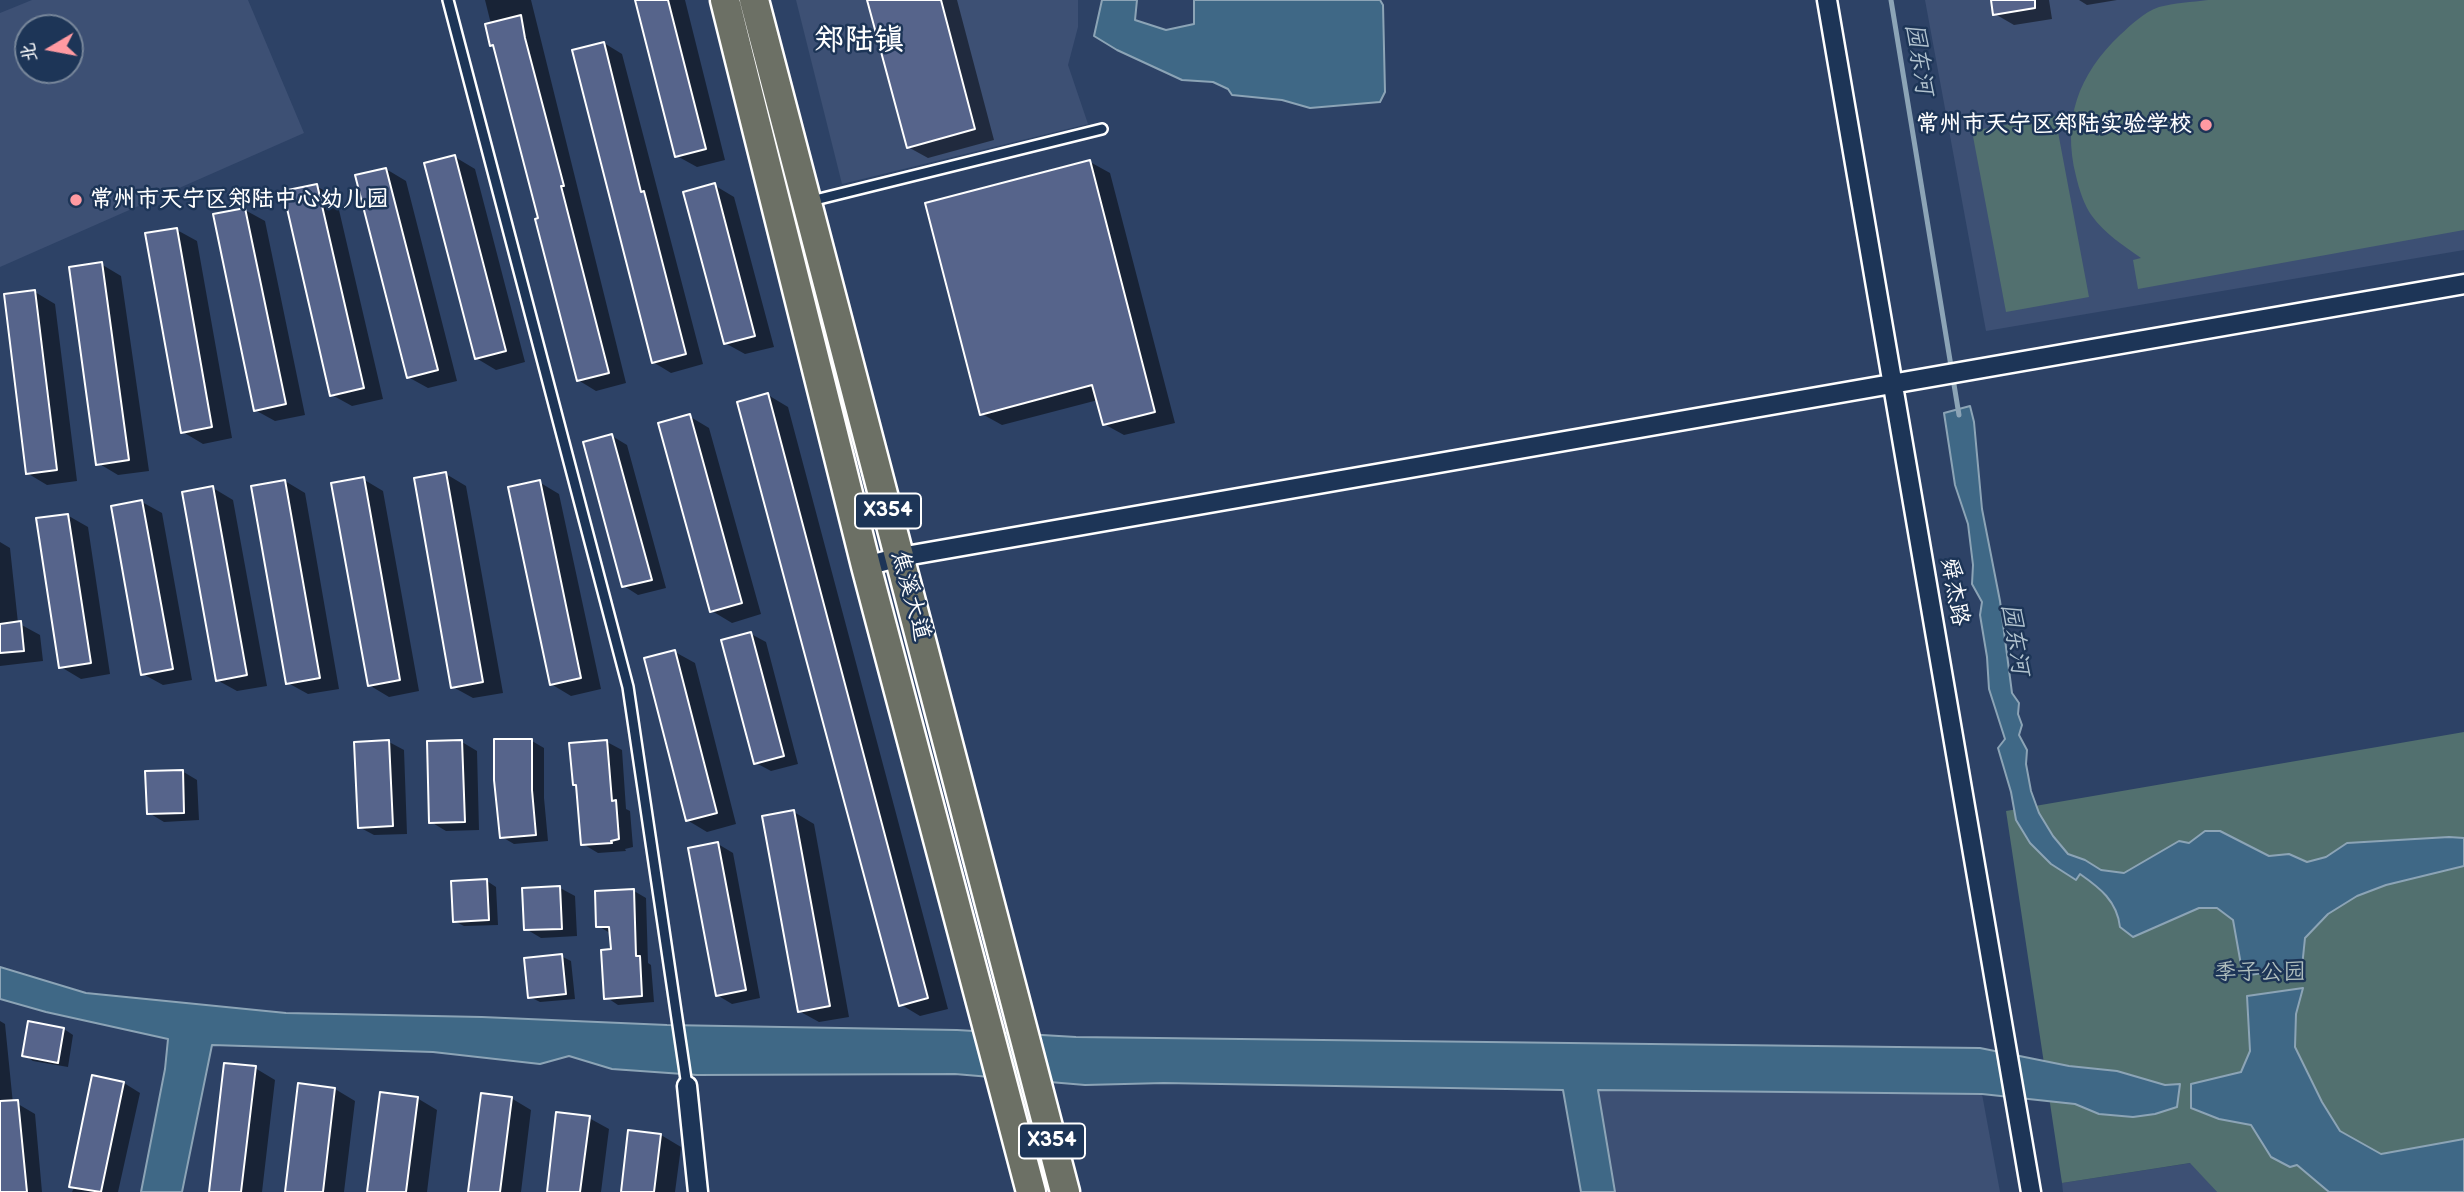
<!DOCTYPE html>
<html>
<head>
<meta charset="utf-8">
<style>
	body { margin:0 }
	#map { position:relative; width:2464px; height:1192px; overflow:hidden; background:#2d4266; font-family:"Balsamiq Sans","LXGW WenKai TC",sans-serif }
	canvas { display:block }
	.north { position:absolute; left:14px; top:14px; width:70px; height:70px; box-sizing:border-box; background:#1d3557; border:2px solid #77869a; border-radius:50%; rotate:260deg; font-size:19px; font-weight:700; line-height:28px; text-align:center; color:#fff }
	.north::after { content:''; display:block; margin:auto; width:24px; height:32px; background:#ff9aa2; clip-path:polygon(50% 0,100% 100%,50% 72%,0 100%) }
</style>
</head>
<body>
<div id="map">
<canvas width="2464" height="1192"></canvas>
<div class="north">北</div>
</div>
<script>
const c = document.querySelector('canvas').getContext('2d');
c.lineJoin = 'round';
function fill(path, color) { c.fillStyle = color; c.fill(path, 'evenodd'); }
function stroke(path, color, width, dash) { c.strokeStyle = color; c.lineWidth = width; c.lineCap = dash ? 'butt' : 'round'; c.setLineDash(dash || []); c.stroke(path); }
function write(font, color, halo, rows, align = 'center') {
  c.font = font + ' "Balsamiq Sans","LXGW WenKai TC",sans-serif'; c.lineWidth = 5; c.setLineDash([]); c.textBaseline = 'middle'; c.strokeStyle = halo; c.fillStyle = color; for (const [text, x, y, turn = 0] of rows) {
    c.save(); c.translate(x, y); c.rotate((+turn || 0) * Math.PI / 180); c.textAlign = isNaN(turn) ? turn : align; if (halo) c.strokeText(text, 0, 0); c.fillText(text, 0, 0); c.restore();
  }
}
fill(new Path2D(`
	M 32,0 L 248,0 L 304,133 L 0,267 L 0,13 ZM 28,28 L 70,28 L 70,70 L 28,70 Z
	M 796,0 L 1078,0 L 1078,27 L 1068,65 L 1088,124 L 842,184 Z
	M 1925,0 L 2464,0 L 2464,250 L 1986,331 Z
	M 1597,1090 L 1982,1094 L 2000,1192 L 1615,1192 Z
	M 2191,1163 L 2217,1192 L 2063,1192 L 2062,1183 Z`), '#3d5074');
fill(new Path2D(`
	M 2208,0 L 2464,0 L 2464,230 L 2138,289 L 2133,260 L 2141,258 C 2123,245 2105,234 2092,216 C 2084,205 2079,189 2076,176 C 2062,120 2078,75 2120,35 C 2131,25 2144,12 2159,7 C 2174,3 2192,2 2208,0 Z
	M 2055,116 L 2089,297 L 2006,312 L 1972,131 Z
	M 2464,732 L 2464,1192 L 2217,1192 L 2190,1163 L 2062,1183 L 2006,811 Z`), '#52706f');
const water = new Path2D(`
	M 1102,0 L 1137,0 L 1135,20 L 1166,30 L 1194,24 L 1194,0 L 1380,0 L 1383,5 L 1385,92 L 1380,102 L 1310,108 L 1282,100 L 1232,95 L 1228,89 L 1213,82 L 1182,80 L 1117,50 L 1094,36 Z
	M 1970,406 L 1974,422 L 1982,509 L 2000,601 L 2012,693 L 2019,703 L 2018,714 L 2022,725 L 2019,735 L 2027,750 L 2026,764 L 2031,791 L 2039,813 L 2053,836 L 2068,854 L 2085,860 L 2101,870 L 2124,873 L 2179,841 L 2189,843 L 2205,831 L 2220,831 L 2269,856 L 2289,854 L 2307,862 L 2326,857 L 2347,843 L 2449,837 L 2464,838 L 2464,866 L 2386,885 L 2357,896 L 2328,914 L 2305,938 L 2302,967 L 2243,976 L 2233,920 L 2217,908 L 2199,908 L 2133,937 L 2120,927 C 2117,901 2100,888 2080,874 L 2076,880 L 2051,864 L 2030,843 L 2016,820 L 2011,792 L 1998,748 L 2005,739 L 1989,689 L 1987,657 L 1980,615 L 1982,602 L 1972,584 L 1973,565 L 1968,524 L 1955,485 L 1944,413 Z
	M 0,967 L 86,993 L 286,1013 L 482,1017 L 667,1025 L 957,1030 L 1076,1037 L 1980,1048 L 2069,1066 L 2117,1071 L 2165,1085 L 2180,1084 L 2177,1107 L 2155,1114 L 2133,1117 L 2099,1114 L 2075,1104 L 1982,1094 L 1598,1090 L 1615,1192 L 1581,1192 L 1563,1090 L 1164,1083 L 1085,1085 L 955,1074 L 697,1075 L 612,1069 L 569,1056 L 540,1064 L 433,1052 L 212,1045 L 182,1192 L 141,1192 L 165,1069 L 168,1039 L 46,1012 L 0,999 Z
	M 2303,988 L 2296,1014 L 2295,1047 L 2322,1102 L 2340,1131 L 2381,1154 L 2464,1139 L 2464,1192 L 2329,1192 L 2297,1165 L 2290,1167 L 2271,1157 L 2251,1125 L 2219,1119 L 2191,1108 L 2191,1084 L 2241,1072 L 2250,1051 L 2247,996 Z`);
fill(water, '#3f6886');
stroke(water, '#8ca4b6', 2);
fill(new Path2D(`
	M 485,0 L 531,0 L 626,383 L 596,391 L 578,380 L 540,219 L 496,47 L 492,45 L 491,24 Z
	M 637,0 L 685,0 L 725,160 L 697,167 L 677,156 Z
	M 869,0 L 957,0 L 994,140 L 928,158 L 908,147 Z
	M 1990,0 L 2049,0 L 2052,19 L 2014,25 L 1995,14 L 1993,2 Z
	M 2079,0 L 2117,0 L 2087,5 Z
	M 604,43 L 622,54 L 703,364 L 671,373 L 653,362 Z
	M 455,157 L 475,169 L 525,362 L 496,370 L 476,358 Z
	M 1090,162 L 1110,173 L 1175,423 L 1124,435 L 1104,424 L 1098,400 L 1002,425 L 982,414 Z
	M 386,169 L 406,181 L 457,381 L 428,388 L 408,377 Z
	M 714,185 L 734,197 L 774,347 L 745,354 L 725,343 Z
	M 316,186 L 336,197 L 383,399 L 352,406 L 332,395 Z
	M 245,210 L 265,221 L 305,415 L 275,421 L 255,410 Z
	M 177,230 L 197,241 L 232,438 L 203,444 L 183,432 Z
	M 101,264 L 121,276 L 149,471 L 118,475 L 98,463 Z
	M 35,292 L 55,304 L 77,481 L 47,485 L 27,473 Z
	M 768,395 L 788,407 L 948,1009 L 920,1016 L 900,1004 Z
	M 689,416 L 709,428 L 761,614 L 732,623 L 712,611 Z
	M 612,436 L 627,445 L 666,588 L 638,595 L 624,586 Z
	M 446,474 L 466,486 L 503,693 L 473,698 L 453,687 Z
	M 363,479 L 383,491 L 419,691 L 389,697 L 369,685 Z
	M 285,481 L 305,493 L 339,689 L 308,694 L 288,683 Z
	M 539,482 L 559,494 L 601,689 L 571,696 L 551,684 Z
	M 213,488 L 233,500 L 267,686 L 237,691 L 217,680 Z
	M 142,502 L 162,513 L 192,680 L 163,685 L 143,674 Z
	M 67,515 L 88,527 L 110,674 L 81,679 L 61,667 Z
	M 0,542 L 10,548 L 18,623 L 40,635 L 43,661 L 0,666 Z
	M 751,634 L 766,642 L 798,764 L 771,771 L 756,763 Z
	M 675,652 L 695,663 L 736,824 L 707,832 L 687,820 Z
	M 532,741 L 544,748 L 544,798 L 548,841 L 514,844 L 502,837 Z
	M 389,742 L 404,750 L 407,834 L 374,835 L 359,827 Z
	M 462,742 L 477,751 L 479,830 L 446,831 L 431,822 Z
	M 607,742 L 622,750 L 626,809 L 630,811 L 633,847 L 625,849 L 626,851 L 598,853 L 583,844 Z
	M 182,771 L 197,780 L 199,820 L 164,822 L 149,813 Z
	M 794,812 L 814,824 L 849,1017 L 819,1022 L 799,1011 Z
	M 718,844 L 733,853 L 760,998 L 732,1004 L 717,995 Z
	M 487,881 L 496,887 L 498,925 L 464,926 L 454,921 Z
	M 560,888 L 575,896 L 577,936 L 541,938 L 526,929 Z
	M 634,891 L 646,898 L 648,963 L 651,965 L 654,1002 L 618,1005 L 606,997 L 613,951 L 610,933 L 598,926 Z
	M 561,956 L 571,961 L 575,999 L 540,1002 L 530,997 Z
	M 0,1021 L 5,1024 L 13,1104 L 18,1104 L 35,1114 L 42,1192 L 0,1192 Z
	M 30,1023 L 64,1029 L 73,1035 L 68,1067 L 33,1061 L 24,1055 Z
	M 255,1068 L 275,1080 L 262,1192 L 211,1192 Z
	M 124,1083 L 140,1093 L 118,1192 L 72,1192 Z
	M 300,1085 L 335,1089 L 355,1101 L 344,1192 L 287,1192 Z
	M 417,1098 L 437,1110 L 427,1192 L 369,1192 Z
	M 511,1098 L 531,1110 L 521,1192 L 470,1192 Z
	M 589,1118 L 609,1129 L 601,1192 L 548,1192 Z
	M 661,1135 L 681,1147 L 675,1192 L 623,1192 Z`), '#0007');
stroke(new Path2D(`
	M 1891,0 L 1959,415`), '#8ca4b6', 5);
const building = new Path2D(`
	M 635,0 L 668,0 L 706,149 L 675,157 Z
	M 867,0 L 941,0 L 975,129 L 907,148 Z
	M 1991,0 L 2035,0 L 2035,8 L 1993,15 Z
	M 521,15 L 525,38 L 564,186 L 561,186 L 609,373 L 577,381 L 535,219 L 538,218 L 493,45 L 490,46 L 485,24 Z
	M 604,42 L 641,192 L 644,191 L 686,354 L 652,363 L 572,50 Z
	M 455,155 L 506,351 L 475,359 L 424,163 Z
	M 1090,160 L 1155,412 L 1103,425 L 1092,385 L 980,415 L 925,203 Z
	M 386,168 L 438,370 L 407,378 L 355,175 Z
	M 715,183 L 755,336 L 724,344 L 683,192 Z
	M 317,184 L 364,388 L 330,396 L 283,191 Z
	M 245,208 L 286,404 L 254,411 L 213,214 Z
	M 177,228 L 212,427 L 181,433 L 145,233 Z
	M 102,262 L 129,460 L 96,465 L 69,267 Z
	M 35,290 L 57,470 L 26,474 L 4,294 Z
	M 768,393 L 928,998 L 899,1006 L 737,402 Z
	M 690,414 L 742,603 L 710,612 L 658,423 Z
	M 612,434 L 652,580 L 622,587 L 583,442 Z
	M 446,472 L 483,682 L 451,688 L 414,478 Z
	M 364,477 L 400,680 L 368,686 L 331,483 Z
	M 285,480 L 320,678 L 286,684 L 251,486 Z
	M 540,480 L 581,678 L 550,685 L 508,487 Z
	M 213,486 L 247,675 L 216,681 L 182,492 Z
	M 142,500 L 173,669 L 141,675 L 111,506 Z
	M 68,514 L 91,663 L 59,668 L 36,518 Z
	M 21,621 L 24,651 L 0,653 L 0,624 Z
	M 751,632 L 784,756 L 754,764 L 721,640 Z
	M 675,650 L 717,813 L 686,821 L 644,658 Z
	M 494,739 L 532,739 L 532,790 L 536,835 L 500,838 L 494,780 Z
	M 389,740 L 393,826 L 358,828 L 354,742 Z
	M 462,740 L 465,822 L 429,823 L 427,741 Z
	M 607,740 L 612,801 L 616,800 L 619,839 L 611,841 L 612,843 L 581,845 L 576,785 L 573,785 L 569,743 Z
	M 183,770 L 184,813 L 147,814 L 145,771 Z
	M 794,810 L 830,1006 L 798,1012 L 762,816 Z
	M 718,842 L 746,990 L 716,996 L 688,848 Z
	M 487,879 L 489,920 L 453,922 L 451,881 Z
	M 560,886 L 562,929 L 524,930 L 522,888 Z
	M 634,889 L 636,956 L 640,956 L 642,996 L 604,999 L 601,950 L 611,949 L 609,927 L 596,927 L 595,891 Z
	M 562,954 L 566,994 L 528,998 L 524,958 Z
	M 28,1021 L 64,1028 L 58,1063 L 22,1056 Z
	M 224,1063 L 256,1066 L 241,1192 L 209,1192 Z
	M 92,1075 L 124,1082 L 101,1192 L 69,1187 Z
	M 298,1083 L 335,1088 L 323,1192 L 285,1192 Z
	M 380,1092 L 418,1097 L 406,1192 L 367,1192 Z
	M 481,1093 L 512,1097 L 500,1192 L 468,1192 Z
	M 18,1100 L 27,1192 L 0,1192 L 0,1101 Z
	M 556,1112 L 590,1116 L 580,1192 L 547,1192 Z
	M 628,1130 L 661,1134 L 654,1192 L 621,1192 Z`);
fill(building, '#56648b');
stroke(building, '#fff', 2);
const service = new Path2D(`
	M 448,0 L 628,687 L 687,1086
	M 811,201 L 1102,129`);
const minor = new Path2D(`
	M 1827,0 L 2031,1192
	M 866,566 L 900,557 L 2464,284
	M 687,1086 L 698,1192`);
const primary = new Path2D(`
	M 725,0 L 866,566 L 1031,1192
	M 754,0 L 1065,1192`);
stroke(service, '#fff', 14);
stroke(minor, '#fff', 23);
stroke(primary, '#fff', 33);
stroke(service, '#1d3557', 9);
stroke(minor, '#1d3557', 18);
stroke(primary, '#6c7065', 28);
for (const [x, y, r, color] of [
	[2206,125,7,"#ff9aa2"],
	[76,200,7,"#ff9aa2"]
]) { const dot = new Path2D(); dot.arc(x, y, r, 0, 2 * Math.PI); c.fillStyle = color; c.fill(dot); stroke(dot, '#1d3557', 2.5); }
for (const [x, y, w] of [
	[888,511,66],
	[1052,1141,66]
]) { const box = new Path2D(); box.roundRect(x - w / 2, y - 17.5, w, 35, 5); c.fillStyle = '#1d3557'; c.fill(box); stroke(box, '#fff', 2); }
write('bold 21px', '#fff', null, [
	["X354",888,511],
	["X354",1052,1141]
]);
write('bold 23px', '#fff', '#1d3557', [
	["常州市天宁区郑陆实验学校",2192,125],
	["常州市天宁区郑陆中心幼儿园",90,200,"left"]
], 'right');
write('23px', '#fff', '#1d3557', [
	["舜杰路",1954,592,80],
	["焦溪大道",910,596,75]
]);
write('23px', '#b1bfbe', '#1d3557', [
	["季子公园",2260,973]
]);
write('italic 24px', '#b2c3cf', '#1d3557', [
	["园东河",1918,59,81],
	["园东河",2014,639,81]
]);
write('bold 30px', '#fff', '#1d3557', [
	["郑陆镇",859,41]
]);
</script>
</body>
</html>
